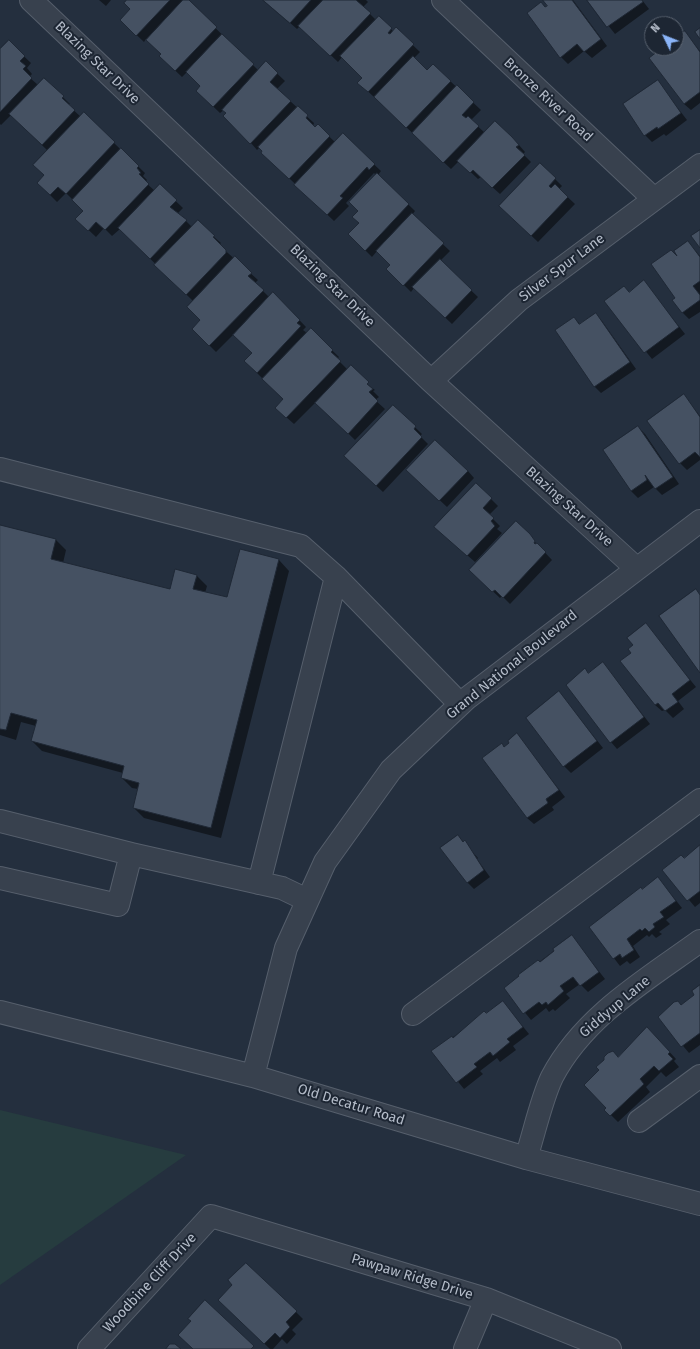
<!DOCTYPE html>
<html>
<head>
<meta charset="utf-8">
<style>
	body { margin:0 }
	#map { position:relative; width:700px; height:1349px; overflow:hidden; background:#242f3e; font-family:"Fira Sans",sans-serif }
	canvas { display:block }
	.north { position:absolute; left:644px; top:16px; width:40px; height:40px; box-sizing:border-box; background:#1d2633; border:1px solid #59626f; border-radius:50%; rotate:313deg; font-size:11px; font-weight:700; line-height:16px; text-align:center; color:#b4bcc9 }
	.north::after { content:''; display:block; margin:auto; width:14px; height:18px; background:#8ab4f8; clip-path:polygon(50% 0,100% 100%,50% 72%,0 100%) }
</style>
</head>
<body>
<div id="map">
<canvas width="700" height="1349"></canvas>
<div class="north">N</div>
</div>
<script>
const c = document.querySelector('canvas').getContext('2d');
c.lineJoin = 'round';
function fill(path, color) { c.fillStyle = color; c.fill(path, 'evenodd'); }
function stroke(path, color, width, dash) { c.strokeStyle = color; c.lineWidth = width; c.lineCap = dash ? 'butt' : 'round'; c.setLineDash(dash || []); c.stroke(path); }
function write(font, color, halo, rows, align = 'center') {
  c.font = font + ' "Fira Sans",sans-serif'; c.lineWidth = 4; c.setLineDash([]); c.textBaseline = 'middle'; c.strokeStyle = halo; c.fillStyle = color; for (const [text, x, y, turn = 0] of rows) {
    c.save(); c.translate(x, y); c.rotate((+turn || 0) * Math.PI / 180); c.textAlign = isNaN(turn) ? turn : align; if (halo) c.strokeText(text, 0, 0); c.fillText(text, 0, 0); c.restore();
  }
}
fill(new Path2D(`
	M 0,1110 L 186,1155 L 0,1285 Z`), '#263c3f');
fill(new Path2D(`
	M 99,0 L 111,0 L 106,6 Z
	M 129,0 L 187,0 L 259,71 L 266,63 L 285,81 L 277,89 L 314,123 L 313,126 L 315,129 L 318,126 L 336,143 L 343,135 L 381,171 L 378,175 L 415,211 L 412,215 L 450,251 L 440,261 L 478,297 L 452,324 L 414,288 L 411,292 L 388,269 L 392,265 L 377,251 L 372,257 L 349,234 L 360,223 L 360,211 L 376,175 L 374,173 L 346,203 L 349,206 L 334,221 L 269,159 L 260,147 L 257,150 L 251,143 L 224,110 L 220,113 L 197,91 L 202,86 L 187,72 L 182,77 L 160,56 L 162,54 L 146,39 L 144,42 L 121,20 L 131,9 Z
	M 264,0 L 366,0 L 368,2 L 363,7 L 376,20 L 379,17 L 394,32 L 396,29 L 420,52 L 414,58 L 427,71 L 433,65 L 481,110 L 471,120 L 485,133 L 519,145 L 525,152 L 523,154 L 531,162 L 500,194 L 481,177 L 478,179 L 459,161 L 451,169 L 359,83 L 363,78 L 342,57 L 338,62 L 300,26 L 297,29 Z
	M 544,0 L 573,0 L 607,46 L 592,58 L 584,51 L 568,64 L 561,57 L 545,8 L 548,6 Z
	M 588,0 L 642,0 L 649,9 L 615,34 Z
	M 685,33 L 700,51 L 700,103 L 691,110 L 684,104 L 664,48 L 676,48 L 676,39 Z
	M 9,42 L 31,63 L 27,68 L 32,74 L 29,77 L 38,85 L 44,79 L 70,104 L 68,105 L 81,117 L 84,114 L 145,173 L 143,176 L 147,180 L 145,182 L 155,191 L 160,186 L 183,208 L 178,213 L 192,227 L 214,237 L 221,243 L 219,245 L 258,280 L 255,283 L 269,297 L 280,300 L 306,327 L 303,330 L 307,333 L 311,330 L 339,357 L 337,359 L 348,370 L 375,390 L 373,391 L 379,397 L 375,400 L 385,409 L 355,440 L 316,402 L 294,424 L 276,408 L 284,400 L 245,361 L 253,353 L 234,334 L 216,352 L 200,336 L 202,320 L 193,301 L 120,229 L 112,236 L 104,228 L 96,237 L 77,219 L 84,211 L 66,193 L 57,202 L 38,183 L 46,175 L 48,151 L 11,115 L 1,125 L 0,124 L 0,51 Z
	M 657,81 L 687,120 L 666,136 L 664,134 L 652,142 L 645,135 Z
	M 540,164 L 562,186 L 559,189 L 575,204 L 538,242 L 500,206 Z
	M 688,242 L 700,256 L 700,312 L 689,319 L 683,313 L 676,298 L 680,260 Z
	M 644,282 L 685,334 L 652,359 L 605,301 L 624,287 L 630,293 Z
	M 596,314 L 602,321 L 636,369 L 601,393 L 594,386 L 574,318 L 580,324 Z
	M 684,396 L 700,416 L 700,460 L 687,470 L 680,463 Z
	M 393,406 L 422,434 L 420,436 L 428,444 L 383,492 L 352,463 Z
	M 638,427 L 645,434 L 679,484 L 662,495 L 654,487 L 638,498 L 631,491 Z
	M 468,471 L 474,478 L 447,507 L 415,477 Z
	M 476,484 L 498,506 L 489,515 L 500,526 L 497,529 L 502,533 L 475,562 L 442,533 Z
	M 516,522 L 552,560 L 510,604 L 502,596 L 500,598 L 470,570 Z
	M 0,526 L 56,540 L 66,550 L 63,563 L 171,590 L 197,576 L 207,586 L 205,593 L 228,599 L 240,551 L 279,560 L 289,571 L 221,838 L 144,818 L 134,808 L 138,789 L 132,788 L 122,778 L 123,773 L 42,751 L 32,741 L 36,726 L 21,722 L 16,740 L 0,735 Z
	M 646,625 L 696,687 L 678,701 L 684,709 L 673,718 L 665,710 L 662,711 L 655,705 L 632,653 Z
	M 603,663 L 650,724 L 617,749 L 611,742 L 588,674 Z
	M 559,692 L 603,748 L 571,773 L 564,766 Z
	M 517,735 L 565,797 L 552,807 L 554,810 L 534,824 L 527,818 L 502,744 L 505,747 Z
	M 458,836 L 478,858 L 477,859 L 490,877 L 474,889 L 467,882 Z
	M 700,845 L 700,903 L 695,907 L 664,870 L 684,859 Z
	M 658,878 L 682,908 L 666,920 L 670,924 L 659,932 L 662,934 L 656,938 L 652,934 L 649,937 L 647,935 L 633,946 L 640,957 L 630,964 L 627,961 L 620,966 L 590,927 Z
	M 572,937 L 605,979 L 588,992 L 580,984 L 566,994 L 570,998 L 555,1011 L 553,1009 L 549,1012 L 546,1008 L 531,1020 L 505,988 Z
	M 700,985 L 700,1045 L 689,1053 L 659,1017 L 681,1006 L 695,995 Z
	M 503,1002 L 529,1034 L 513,1046 L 516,1050 L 500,1062 L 497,1058 L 480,1071 L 483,1074 L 464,1089 L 433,1051 Z
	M 654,1035 L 676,1059 L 674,1061 L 679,1067 L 666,1077 L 661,1072 L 646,1087 L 650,1092 L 618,1122 L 606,1110 L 618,1058 Z
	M 219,1300 L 296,1312 L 303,1319 L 292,1330 L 296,1334 L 287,1344 L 282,1339 L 273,1349 L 270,1349 Z`), '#0007');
const building = new Path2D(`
	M 127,0 L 170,0 L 136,36 L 120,20 L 130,9 L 124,3 Z
	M 183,0 L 189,0 L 217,27 L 175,71 L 159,56 L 161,54 L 146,40 Z
	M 263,0 L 311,0 L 290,23 Z
	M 323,0 L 356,0 L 371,13 L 330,56 L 298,26 Z
	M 543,0 L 572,0 L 601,39 L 584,52 L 577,44 L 560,58 L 527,13 L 541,2 L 545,7 L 547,6 Z
	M 587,0 L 642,0 L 643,2 L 607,27 Z
	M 379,16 L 392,28 L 388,33 L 390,34 L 396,27 L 414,44 L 368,92 L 357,83 L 362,78 L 340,56 Z
	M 700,28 L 700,39 L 695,32 Z
	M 685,31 L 700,52 L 700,92 L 684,104 L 649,58 L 662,48 L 676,48 L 676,38 Z
	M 222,34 L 254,64 L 213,107 L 196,91 L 200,86 L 186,72 Z
	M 9,40 L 25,56 L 20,61 L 26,66 L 23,69 L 32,78 L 0,112 L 0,49 Z
	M 413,56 L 427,70 L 433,64 L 451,81 L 406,128 L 374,97 Z
	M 266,61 L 278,73 L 270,82 L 291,101 L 250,144 L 223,116 L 226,113 L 222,110 Z
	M 44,78 L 64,96 L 62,98 L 75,110 L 42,145 L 9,114 Z
	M 658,80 L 681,113 L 658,129 L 657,127 L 644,136 L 623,104 Z
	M 457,85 L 474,102 L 462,115 L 466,118 L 468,116 L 479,126 L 443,163 L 412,133 Z
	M 298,106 L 308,115 L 306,118 L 315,127 L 318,124 L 330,136 L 289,179 L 261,153 L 262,151 L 258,147 Z
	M 84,112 L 115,142 L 66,194 L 58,187 L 50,195 L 37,183 L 44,175 L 33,165 Z
	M 495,121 L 512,137 L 519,145 L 516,147 L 525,155 L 492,188 L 473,170 L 470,173 L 457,161 Z
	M 343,133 L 375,164 L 369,170 L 367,167 L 340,196 L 343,198 L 327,215 L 294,185 Z
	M 121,148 L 139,166 L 137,168 L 141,173 L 139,174 L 149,184 L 105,230 L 96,222 L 88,231 L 75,219 L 83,211 L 72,200 Z
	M 540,163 L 556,178 L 549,186 L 551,188 L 555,184 L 568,197 L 531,236 L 499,206 Z
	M 377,173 L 409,204 L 365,251 L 348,234 L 359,223 L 352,217 L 358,211 L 349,202 Z
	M 160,184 L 177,200 L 170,207 L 187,220 L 150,259 L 118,228 Z
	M 412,213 L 444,243 L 403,286 L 386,269 L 390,265 L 376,251 Z
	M 198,220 L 215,236 L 213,237 L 226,250 L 226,253 L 186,295 L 154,265 Z
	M 700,230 L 700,248 L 691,236 Z
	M 688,241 L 700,257 L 700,281 L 693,286 L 700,295 L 700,300 L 682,313 L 672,300 L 675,298 L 651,264 L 671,250 L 677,256 L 674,251 Z
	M 235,256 L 252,273 L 248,276 L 264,290 L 209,346 L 192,329 L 200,320 L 187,307 Z
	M 440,259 L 472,290 L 445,318 L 412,287 Z
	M 644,280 L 679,327 L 644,353 L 604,301 L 624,286 L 629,292 Z
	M 273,292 L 300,320 L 297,323 L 301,326 L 257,373 L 244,361 L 252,353 L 233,335 Z
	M 596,313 L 630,362 L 594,387 L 555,330 L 574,317 L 579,324 Z
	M 311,328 L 333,350 L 331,352 L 341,361 L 286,418 L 275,408 L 283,399 L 262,379 Z
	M 351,365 L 369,382 L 367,384 L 373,389 L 369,392 L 378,401 L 348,434 L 315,403 Z
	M 684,394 L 700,417 L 700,457 L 695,452 L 679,464 L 647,421 Z
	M 393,405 L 416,426 L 414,429 L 422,437 L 376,486 L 344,456 Z
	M 638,426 L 673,477 L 655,489 L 645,475 L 647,480 L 631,491 L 603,450 Z
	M 435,440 L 468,471 L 439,501 L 406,470 Z
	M 476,483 L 492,498 L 483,508 L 494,518 L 491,521 L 495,526 L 467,556 L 434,527 Z
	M 516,521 L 530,534 L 535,541 L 534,543 L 535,544 L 537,543 L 546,552 L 503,598 L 495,590 L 492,592 L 469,570 Z
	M 0,525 L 56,539 L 51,559 L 170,589 L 175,569 L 197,575 L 193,589 L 227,597 L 240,549 L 279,559 L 211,828 L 133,808 L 139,783 L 121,778 L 124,766 L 31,741 L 37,720 L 11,713 L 6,730 L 0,729 Z
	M 696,589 L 700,595 L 700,673 L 659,616 Z
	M 646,623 L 690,680 L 672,694 L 678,702 L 665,711 L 658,703 L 655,705 L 620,661 L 631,653 L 628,649 L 633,645 L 627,638 Z
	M 603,662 L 644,717 L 610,743 L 566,685 L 585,668 L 588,673 Z
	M 559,691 L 597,741 L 563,767 L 526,718 Z
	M 517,733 L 559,790 L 546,799 L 548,803 L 527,818 L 482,758 L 502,743 L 504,747 L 509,743 L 508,741 Z
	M 458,835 L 463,842 L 465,840 L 484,870 L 467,883 L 440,848 Z
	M 700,845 L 700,891 L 687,901 L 662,870 L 681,855 L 684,858 Z
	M 658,877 L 676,901 L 660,912 L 664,917 L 653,924 L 655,927 L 649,932 L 645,928 L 642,931 L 640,929 L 627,939 L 634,950 L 622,958 L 620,954 L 613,959 L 589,927 L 641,887 L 642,889 Z
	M 572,935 L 599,972 L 580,986 L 573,977 L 560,986 L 564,991 L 548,1005 L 546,1002 L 542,1005 L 539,1002 L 523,1014 L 504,988 L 519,976 L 518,975 L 538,960 L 540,962 L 554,951 L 553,949 Z
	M 700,985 L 700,1033 L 681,1047 L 658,1017 L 674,1002 L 678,1001 L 681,1005 L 694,995 L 692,991 Z
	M 503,1001 L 523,1027 L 507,1039 L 510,1042 L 493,1056 L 490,1052 L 474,1064 L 477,1067 L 456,1083 L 431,1051 L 452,1036 L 453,1038 L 484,1011 L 486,1013 Z
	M 647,1027 L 670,1052 L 668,1054 L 673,1059 L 659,1071 L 654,1066 L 640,1079 L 644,1084 L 610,1116 L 604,1110 L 606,1108 L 584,1085 L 599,1070 L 596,1067 L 604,1060 L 604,1057 L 608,1053 L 613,1051 L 618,1057 Z
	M 246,1263 L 297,1311 L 286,1322 L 290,1327 L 280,1338 L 275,1333 L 264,1344 L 218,1300 L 232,1285 L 228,1280 Z
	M 205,1300 L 254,1346 L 251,1349 L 193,1349 L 178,1335 L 191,1321 L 188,1319 Z
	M 170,1344 L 175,1344 L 181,1349 L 166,1349 Z`);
fill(building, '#455162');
stroke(building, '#1f2835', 1);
const minor = new Path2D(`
	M 31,0 L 431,381 L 636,568
	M 443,0 L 654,199
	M 431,381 L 519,300 L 700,165
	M 0,469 L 301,546 L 336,577 L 460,704
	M 0,821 L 131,854 L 282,888 L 307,900
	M 0,878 L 118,905 L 131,854
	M 259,883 L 336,577
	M 0,1012 L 253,1076 L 526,1158 L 700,1204
	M 413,1014 L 700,800
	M 253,1076 L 286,948 L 325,862 L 391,770 L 466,699 L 700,521
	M 639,1121 L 700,1076
	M 526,1158 C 534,1134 541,1100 552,1077 C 584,1016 646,980 700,941
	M 89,1349 L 211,1216 L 486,1299 L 610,1349
	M 465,1349 L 486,1299`);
stroke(minor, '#565f6c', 24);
stroke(minor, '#38414e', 22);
write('14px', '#b4bcc9', '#1d2633', [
	["Blazing Star Drive",97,63,44],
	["Bronze River Road",548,100,43],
	["Silver Spur Lane",562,268,-37],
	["Blazing Star Drive",332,286,44],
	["Blazing Star Drive",569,507,42],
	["Grand National Boulevard",512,665,-39],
	["Giddyup Lane",615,1007,-40],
	["Old Decatur Road",351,1105,17],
	["Pawpaw Ridge Drive",412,1277,17],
	["Woodbine Cliff Drive",150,1283,-47]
]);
</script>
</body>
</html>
